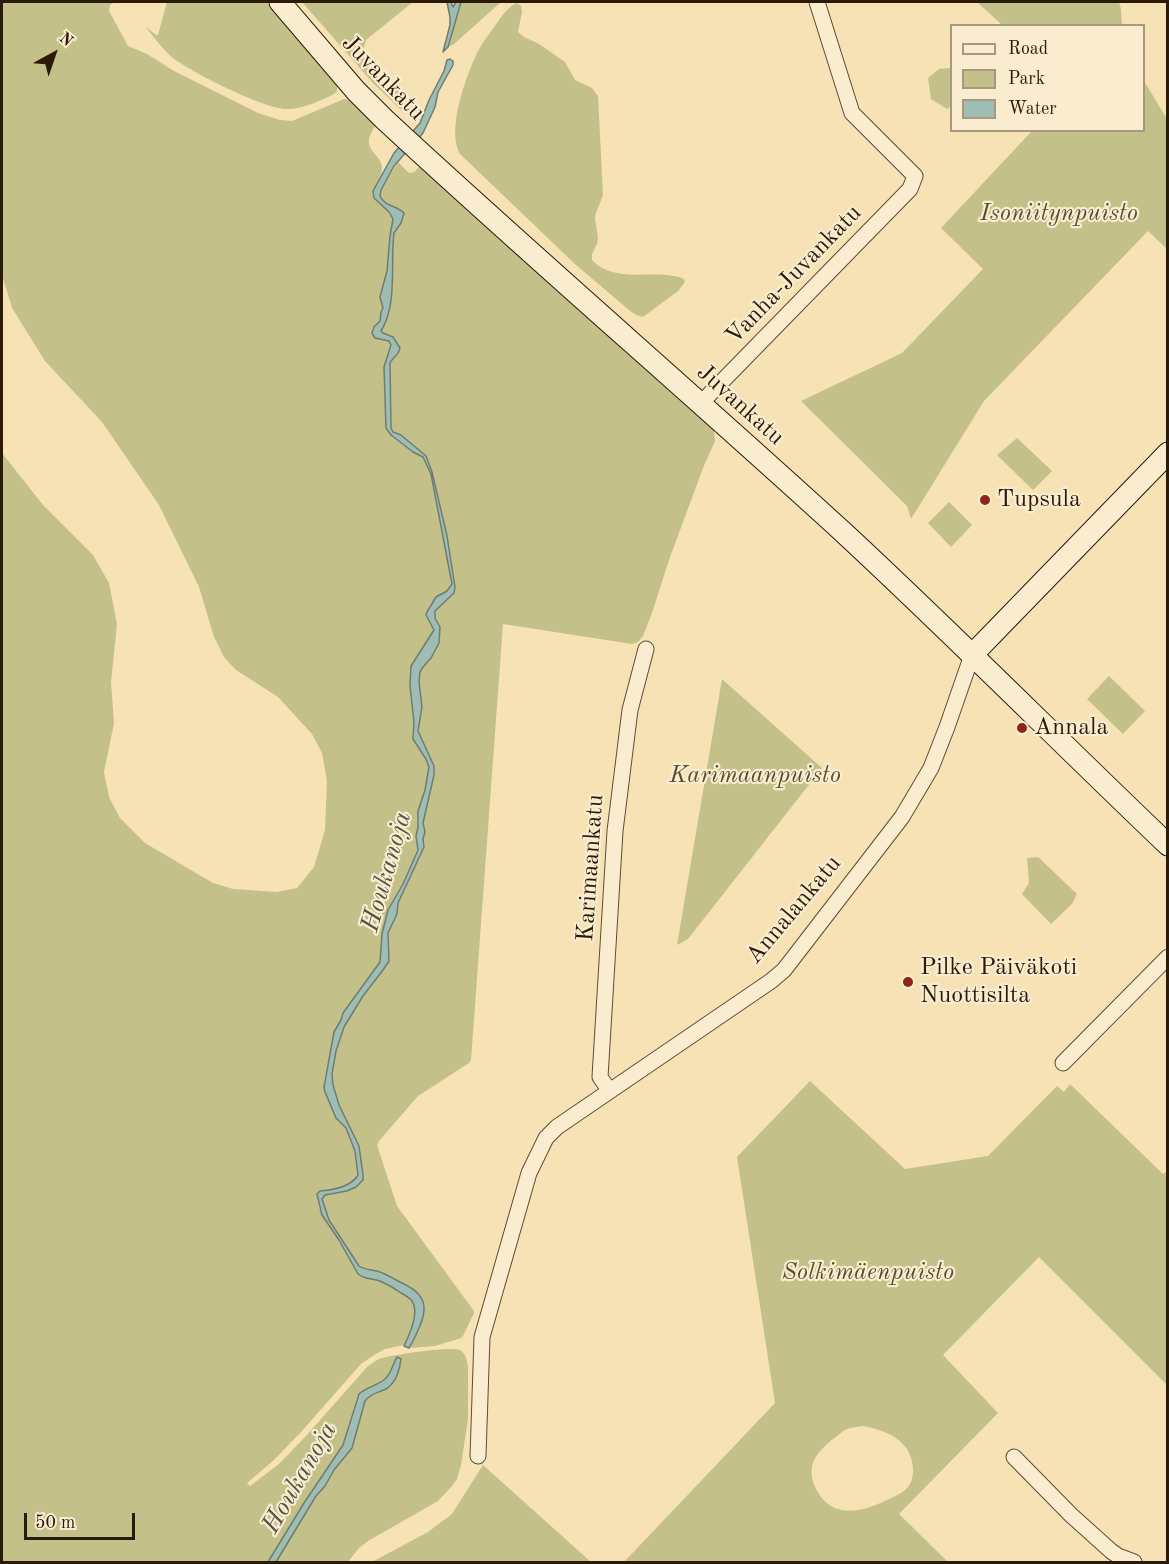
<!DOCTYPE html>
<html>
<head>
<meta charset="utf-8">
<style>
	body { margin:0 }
	#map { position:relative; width:1169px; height:1564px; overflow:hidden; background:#f6e2b5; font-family:"Old Standard TT",serif }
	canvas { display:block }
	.frame { position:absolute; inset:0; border:3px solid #2b1a08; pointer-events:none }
	.legend { position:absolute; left:950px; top:24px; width:195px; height:108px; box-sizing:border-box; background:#f9eccf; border:2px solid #a7987f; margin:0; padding:8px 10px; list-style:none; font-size:18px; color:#2b1a08 }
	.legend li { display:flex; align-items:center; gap:12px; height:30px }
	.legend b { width:30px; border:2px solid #a7987f }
	.north { position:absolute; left:24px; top:24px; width:60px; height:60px; -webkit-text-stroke:4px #f9eccf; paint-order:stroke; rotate:40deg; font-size:16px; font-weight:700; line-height:24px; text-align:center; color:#2b1a08 }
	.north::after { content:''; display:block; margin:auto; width:21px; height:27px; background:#2b1a08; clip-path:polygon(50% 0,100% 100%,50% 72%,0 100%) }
	.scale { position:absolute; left:24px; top:1513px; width:111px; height:27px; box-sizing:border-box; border:3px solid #2b1a08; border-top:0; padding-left:8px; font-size:18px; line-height:21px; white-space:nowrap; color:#2b1a08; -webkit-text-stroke:4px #f9eccf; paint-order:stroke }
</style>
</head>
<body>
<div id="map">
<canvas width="1169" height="1564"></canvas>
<div class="frame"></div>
<ul class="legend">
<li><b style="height:8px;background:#f9eccf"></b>Road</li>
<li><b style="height:16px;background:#c3c189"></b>Park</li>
<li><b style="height:16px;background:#9ebdb4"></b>Water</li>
</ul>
<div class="north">N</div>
<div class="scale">50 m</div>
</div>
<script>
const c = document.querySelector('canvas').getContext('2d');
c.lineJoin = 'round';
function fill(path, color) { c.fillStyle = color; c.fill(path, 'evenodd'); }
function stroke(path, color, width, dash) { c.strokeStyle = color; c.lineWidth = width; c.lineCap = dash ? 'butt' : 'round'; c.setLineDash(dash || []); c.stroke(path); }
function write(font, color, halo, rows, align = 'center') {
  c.font = font + ' "Old Standard TT",serif'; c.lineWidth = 4.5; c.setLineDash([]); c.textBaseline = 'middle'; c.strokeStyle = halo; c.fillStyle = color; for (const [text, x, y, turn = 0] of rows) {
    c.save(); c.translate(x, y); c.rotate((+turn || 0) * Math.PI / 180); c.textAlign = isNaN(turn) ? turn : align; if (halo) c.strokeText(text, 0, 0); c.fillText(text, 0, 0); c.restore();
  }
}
fill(new Path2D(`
	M 2,2 L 115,2 L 110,5 L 109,11 L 128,46 L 147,54 L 174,71 L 258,113 L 280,120 L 292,121 L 344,99 L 351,100 L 376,125 C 357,151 382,152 382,168 C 382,178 373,186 373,196 L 389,212 L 393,219 L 390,236 L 387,271 L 380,297 L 383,308 L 381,312 L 380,321 L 374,327 L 389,341 L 391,345 L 384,367 L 386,428 L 391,435 L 413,452 L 423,457 L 431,474 L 452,584 L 447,591 L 436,597 L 427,612 L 426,615 L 434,630 L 413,662 L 410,686 L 414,722 L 413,739 L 426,759 L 429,767 L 425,790 L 418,816 L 418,827 L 416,836 L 418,848 L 403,884 L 388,910 L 381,946 L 380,962 L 343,1013 L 341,1020 L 334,1032 L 324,1081 L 338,1121 L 346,1128 L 355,1151 L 358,1175 C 351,1187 333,1190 320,1191 L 317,1194 L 322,1215 L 339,1240 L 358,1274 C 365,1280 373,1278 381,1281 C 387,1284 393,1287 398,1291 C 403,1294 410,1297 413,1303 C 419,1316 410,1333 404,1345 L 385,1349 L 374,1355 L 361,1364 L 301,1432 L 274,1460 L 247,1483 L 250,1486 L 279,1464 L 306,1436 L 367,1367 C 371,1364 375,1361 379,1359 C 390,1355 451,1346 460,1350 C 466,1354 467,1360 468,1367 L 468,1419 L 461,1465 L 457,1479 L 452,1486 L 438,1501 L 368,1541 L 359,1548 L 348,1562 L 276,1562 L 316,1496 L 325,1486 L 334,1470 L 352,1448 L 365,1401 C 371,1393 379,1394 386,1389 C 392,1384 397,1375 400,1368 L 394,1363 L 392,1371 L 385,1379 L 379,1384 L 372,1386 L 357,1397 L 343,1445 L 304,1503 L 268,1562 L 2,1562 L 2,453 L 43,505 L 93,555 L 109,583 L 117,624 L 111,682 L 114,723 L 104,772 L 109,797 L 120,818 L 145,843 L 213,883 L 233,889 L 277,892 L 297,888 L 314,867 L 325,830 L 327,781 L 322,753 L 312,734 L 278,697 L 236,670 L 224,657 L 214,637 L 199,587 L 159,505 L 102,422 L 45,361 L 12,308 L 2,275 Z
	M 167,2 L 269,2 L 332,77 L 337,86 L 337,91 L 334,94 C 320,101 303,109 286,109 C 264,109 191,72 173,58 C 162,49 154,37 145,26 L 156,35 L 158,35 Z
	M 302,2 L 413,2 L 366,40 L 362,54 C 367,62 372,73 378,79 C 388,87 410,90 406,108 L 403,110 L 400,109 L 373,83 Z
	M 461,2 L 501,2 L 454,44 L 448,47 Z
	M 977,2 L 1119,2 L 1121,9 L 1122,25 L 1002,25 Z
	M 517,3 L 521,6 L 522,12 L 518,32 L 524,37 L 539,44 L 565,62 L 575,80 L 592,88 L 598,96 L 603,195 L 596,213 L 595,219 L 598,237 L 597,244 L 592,254 L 592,260 C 611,280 641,273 666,275 C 672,276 679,276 684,279 L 685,282 L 678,291 L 643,317 L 636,315 L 629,310 L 576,265 L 460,154 C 446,131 466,76 477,53 C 482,43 489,34 495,26 C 502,16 507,7 517,3 Z
	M 950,68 L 952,69 L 951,106 L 947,109 L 931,99 L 928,78 L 939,69 Z
	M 1144,81 L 1167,119 L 1167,249 L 1148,231 L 984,401 L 911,519 L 907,506 L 801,401 L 902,353 L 983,269 L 941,228 L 1031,132 L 1030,131 L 1144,130 Z
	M 398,162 L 409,173 L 414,172 L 420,166 L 542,273 L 712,428 L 714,431 L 715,441 L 703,468 L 669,560 L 652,613 L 643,636 L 638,642 L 632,644 L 503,624 L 471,1060 L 469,1063 L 418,1096 L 379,1141 L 377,1145 L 397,1206 L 474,1311 L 474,1313 L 463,1336 L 461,1338 L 435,1346 L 410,1348 C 417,1333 425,1320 424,1304 L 378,1271 L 363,1269 L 359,1266 L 329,1220 L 322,1200 L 325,1195 L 347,1191 L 363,1180 L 363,1174 L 359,1146 L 339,1105 L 333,1085 L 332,1074 L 336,1051 L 344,1027 L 363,996 L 388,961 L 388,933 L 397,914 L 398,903 L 424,847 L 423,839 L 425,832 L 423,823 L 434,775 L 434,766 L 418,731 L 422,707 L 419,682 L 420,672 L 423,667 L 431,658 L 439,643 L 440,627 L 435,618 L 435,611 L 453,593 L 447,536 L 432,472 L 426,456 L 401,435 L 392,432 L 391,428 L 390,363 L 392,360 L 398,354 L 393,337 L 383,333 L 381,331 C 398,307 390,261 394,233 L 401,223 L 404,213 C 397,205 385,207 379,196 L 381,190 Z
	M 1017,438 L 1052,471 L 1033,490 L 997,455 Z
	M 949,502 L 972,525 L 951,547 L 928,523 Z
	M 1109,676 L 1145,711 L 1123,734 L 1087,699 Z
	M 722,679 L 822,768 L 688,939 L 677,945 Z
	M 1038,857 L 1077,894 L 1072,904 L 1051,924 L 1022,894 L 1029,883 L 1027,858 Z
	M 810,1081 L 905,1169 L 988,1156 L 1057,1086 L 1064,1092 L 1070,1084 L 1163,1174 L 1167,1171 L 1167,1385 L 1039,1257 L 943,1355 L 998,1413 L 899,1514 L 948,1562 L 624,1562 L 775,1403 L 737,1157 ZM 862,1426 C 887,1430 912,1441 913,1469 C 913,1477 912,1484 905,1490 C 902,1493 897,1495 893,1497 C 870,1509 837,1522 819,1494 C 804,1470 813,1455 833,1439 C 838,1436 843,1430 848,1429 C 852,1427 858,1427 862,1426 Z
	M 483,1465 L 591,1562 L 372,1562 L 428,1532 L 452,1514 Z`), '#c3c189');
const water = new Path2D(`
	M 447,2 L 451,2 L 453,7 L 456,2 L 461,2 L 448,47 L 443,52 L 450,25 L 450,17 Z
	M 450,59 L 453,61 L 453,65 L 438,92 L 435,107 L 423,133 L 394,166 L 381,190 L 380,196 C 385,207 396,205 404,213 L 401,223 L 394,233 C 390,263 398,304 381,331 L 383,333 L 393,337 L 400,348 C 399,355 393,357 390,363 L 391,428 L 393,432 L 401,435 L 426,456 L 432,472 L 447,536 L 455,587 L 454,593 L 435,611 L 435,618 L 440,627 L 439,643 L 431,658 L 423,667 L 420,672 L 419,682 L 422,707 L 418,731 L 434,766 L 434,775 L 423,823 L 425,832 L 423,839 L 424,847 L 398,903 L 397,914 L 388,933 L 389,961 L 383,970 L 363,996 L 344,1027 L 336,1051 L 332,1074 L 333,1085 L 339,1105 L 359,1146 L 363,1175 L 363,1180 L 356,1187 L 347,1191 L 325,1195 L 322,1199 L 329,1220 L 359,1266 C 365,1270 370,1269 377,1271 C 384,1273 391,1277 398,1281 C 421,1291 431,1302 419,1328 C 416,1335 413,1342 409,1348 L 404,1346 C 409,1335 420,1313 412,1301 C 409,1297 405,1295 401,1293 C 394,1288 387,1284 380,1281 C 372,1278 365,1280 358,1274 L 339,1240 L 322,1215 L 317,1194 L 320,1191 C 333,1190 351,1187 358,1175 L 355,1151 L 346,1128 L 336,1118 L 325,1092 L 324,1087 L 334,1032 L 341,1020 L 343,1013 L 380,962 L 382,934 L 388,910 L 403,884 L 418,850 L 416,836 L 418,827 L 418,811 L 425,790 L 429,767 L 426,759 L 413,739 L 414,722 L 410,686 L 411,666 L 434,630 L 426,615 L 427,612 L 436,597 L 447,591 L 452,584 L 431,474 L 423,457 L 413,452 L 391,435 L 386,428 L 384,367 L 391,345 L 389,341 L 375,338 L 372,333 L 374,327 L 380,321 L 381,312 L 383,308 L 380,297 L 387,271 L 390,236 L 393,219 L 389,212 L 374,198 L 373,191 L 394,153 L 420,123 L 429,100 L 444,71 L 447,60 Z
	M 397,1357 L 401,1359 C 400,1369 396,1383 386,1389 C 378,1393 371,1393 365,1401 L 352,1448 L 334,1470 L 325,1486 L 316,1496 L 276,1562 L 268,1562 L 304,1503 L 343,1445 L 359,1394 C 366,1387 377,1386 385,1379 C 392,1373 392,1365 397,1357 Z`);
fill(water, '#9ebdb4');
stroke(water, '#707c6f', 1.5);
const street = new Path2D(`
	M 701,403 L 910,189 L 915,176 L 852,113 L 817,2
	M 1063,1063 L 1168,957
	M 609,1090 L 600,1077 L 615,831 L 630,710 L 646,649
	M 478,1456 L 482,1337 L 529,1173 L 546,1138 L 557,1127 L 771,981 L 784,970 L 902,817 L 931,768 L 947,727 L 972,655
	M 1014,1457 L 1071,1515 L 1111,1551 L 1118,1556 L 1134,1562`);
const secondary = new Path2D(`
	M 280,2 L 356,91 L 384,119 C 535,259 691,393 843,532 C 953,634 1059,741 1168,845
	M 972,655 L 1168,453`);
stroke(street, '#5e4c33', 17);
stroke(secondary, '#2b1a08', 23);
stroke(street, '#f9eccf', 15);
stroke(secondary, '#f9eccf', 21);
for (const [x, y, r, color] of [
	[985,500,6,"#8f2418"],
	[1022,728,6,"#8f2418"],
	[908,982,6,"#8f2418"]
]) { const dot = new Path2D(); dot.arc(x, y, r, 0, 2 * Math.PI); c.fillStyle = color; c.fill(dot); stroke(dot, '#f9eccf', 2); }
write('24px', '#2b1a08', '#f9eccf', [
	["Juvankatu",383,78,46],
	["Vanha-Juvankatu",794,275,-46],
	["Juvankatu",740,405,42],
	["Karimaankatu",591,868,-86],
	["Annalankatu",794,910,-50]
]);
write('italic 24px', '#594c2f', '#f9eccf', [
	["Isoniitynpuisto",1059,214],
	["Karimaanpuisto",755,776],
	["Solkimäenpuisto",868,1273]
]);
write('24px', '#2b1a08', '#f9eccf', [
	["Tupsula",997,500],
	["Annala",1034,728],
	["Pilke Päiväkoti",920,968],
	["Nuottisilta",920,996]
], 'left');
write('italic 26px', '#535344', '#f9eccf', [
	["Houkanoja",387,872,-74],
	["Houkanoja",300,1478,-60]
]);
</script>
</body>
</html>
